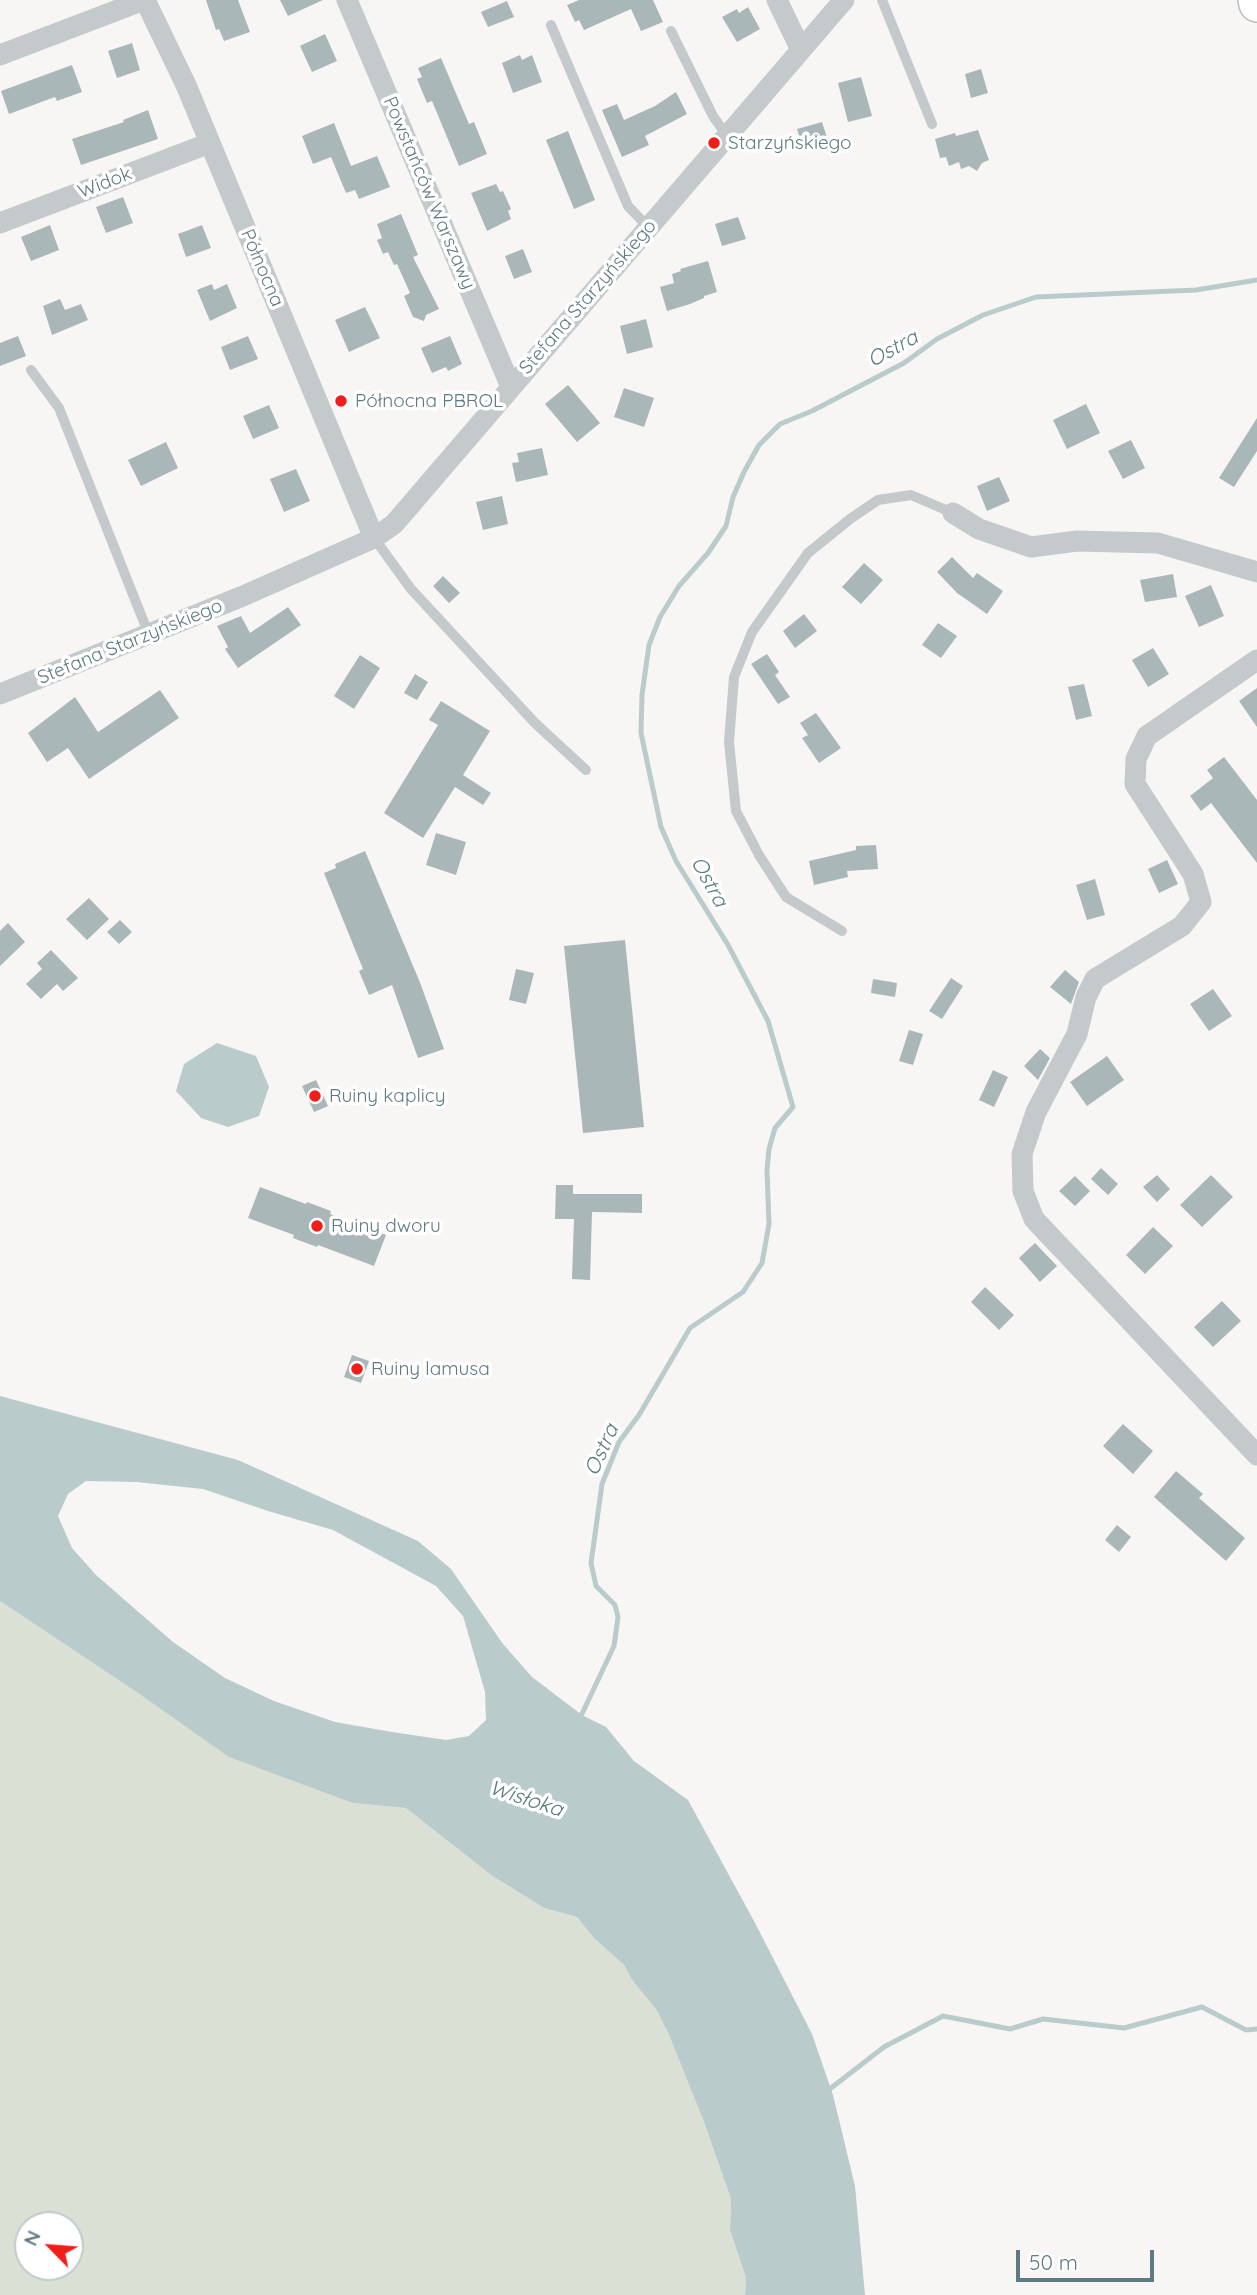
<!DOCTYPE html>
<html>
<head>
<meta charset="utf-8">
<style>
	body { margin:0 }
	#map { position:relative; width:1257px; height:2295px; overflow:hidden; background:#f7f6f4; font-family:Quicksand,sans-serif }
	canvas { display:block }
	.north { position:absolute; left:14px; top:2211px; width:70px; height:70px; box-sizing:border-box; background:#fff; border:2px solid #bfcacd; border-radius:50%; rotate:295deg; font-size:19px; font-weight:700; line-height:28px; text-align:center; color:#5f7a81 }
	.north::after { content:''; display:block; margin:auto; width:24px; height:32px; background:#f21d19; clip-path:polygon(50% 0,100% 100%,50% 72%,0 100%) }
	.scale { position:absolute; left:1016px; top:2250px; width:138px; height:32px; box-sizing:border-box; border:4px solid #5f7a81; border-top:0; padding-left:9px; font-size:21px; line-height:24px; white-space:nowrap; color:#5f7a81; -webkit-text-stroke:5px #fff; paint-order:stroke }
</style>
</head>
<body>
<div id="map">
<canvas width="1257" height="2295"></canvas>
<div class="north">N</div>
<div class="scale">50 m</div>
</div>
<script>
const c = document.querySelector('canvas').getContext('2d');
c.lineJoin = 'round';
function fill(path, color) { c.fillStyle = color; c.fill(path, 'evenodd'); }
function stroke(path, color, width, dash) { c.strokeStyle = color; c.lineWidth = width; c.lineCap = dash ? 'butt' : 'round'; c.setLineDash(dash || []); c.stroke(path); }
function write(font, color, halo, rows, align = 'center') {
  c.font = font + ' Quicksand,sans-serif'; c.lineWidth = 7; c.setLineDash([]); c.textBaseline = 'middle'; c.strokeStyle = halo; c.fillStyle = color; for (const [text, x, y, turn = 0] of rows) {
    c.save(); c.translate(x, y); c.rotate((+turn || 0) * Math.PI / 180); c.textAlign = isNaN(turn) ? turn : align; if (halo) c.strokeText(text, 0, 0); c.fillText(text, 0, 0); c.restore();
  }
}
fill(new Path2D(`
	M 0,1601 L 141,1695 L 353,1803 L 406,1808 L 491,1875 L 544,1908 L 577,1917 L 594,1938 L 624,1965 L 632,1980 L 656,2009 L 669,2035 L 704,2122 L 731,2199 L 730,2230 L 746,2278 L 745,2295 L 0,2295 ZM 28,2225 L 70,2225 L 70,2267 L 28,2267 Z`), '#dbe0d4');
fill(new Path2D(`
	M 217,1043 L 256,1056 L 269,1087 L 259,1116 L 228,1127 L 201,1118 L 176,1091 L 184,1064 Z
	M 0,1396 L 238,1460 L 418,1541 L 451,1569 L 503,1644 L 532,1677 L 582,1715 L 606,1727 L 634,1761 L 688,1800 L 754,1921 L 812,2034 L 833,2095 L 855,2186 L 865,2295 L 745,2295 L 746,2278 L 730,2230 L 731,2199 L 704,2122 L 669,2035 L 656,2009 L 632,1980 L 624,1965 L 594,1938 L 577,1917 L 544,1908 L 491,1875 L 406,1808 L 353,1803 L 229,1757 L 141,1695 L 0,1601 ZM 86,1481 L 136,1482 L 203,1489 L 268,1511 L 333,1530 L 436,1586 L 463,1616 L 485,1692 L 486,1720 L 469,1736 L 446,1740 L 392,1732 L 335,1722 L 274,1701 L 225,1678 L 173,1642 L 96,1575 L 72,1548 L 58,1516 L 68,1494 Z`), '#b9cbcb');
stroke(new Path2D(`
	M 580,1718 L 614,1646 L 618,1617 L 615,1605 L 596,1586 L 591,1563 L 602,1484 L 619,1442 L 639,1415 L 690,1328 L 743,1292 L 762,1263 L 769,1224 L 767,1170 L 769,1149 L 775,1128 L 793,1107 L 768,1021 L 728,945 L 676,861 L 661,827 L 641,733 L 642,695 L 649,645 L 660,617 L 679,586 L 708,553 L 726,526 L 733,497 L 744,472 L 759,445 L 780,424 L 812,411 L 904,363 L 937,339 L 983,315 L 1036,297 L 1196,290 L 1257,280
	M 826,2092 L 884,2047 L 943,2016 L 1010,2029 L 1043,2019 L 1124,2028 L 1202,2007 L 1246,2030 L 1257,2029`), '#b9cbcb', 5);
fill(new Path2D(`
	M 206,0 L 238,0 L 250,32 L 224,41 L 219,29 L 216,30 Z
	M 280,0 L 323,0 L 288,16 Z
	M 579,0 L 653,0 L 663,22 L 641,31 L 631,9 L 584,30 L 579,20 L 575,22 L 567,5 Z
	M 507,1 L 514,17 L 488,27 L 481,12 Z
	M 748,7 L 760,29 L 737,42 L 722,17 L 737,9 L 739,13 Z
	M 325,34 L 337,61 L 312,72 L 300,46 Z
	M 132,43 L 140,70 L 117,78 L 108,51 Z
	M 520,55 L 522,60 L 532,55 L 542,82 L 513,93 L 502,63 Z
	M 441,58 L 469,124 L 474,122 L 487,154 L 459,166 L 432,101 L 427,103 L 417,79 L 422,77 L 418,68 Z
	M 72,65 L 82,92 L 57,101 L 55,97 L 9,114 L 1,91 Z
	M 981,69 L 988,93 L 971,98 L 965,74 Z
	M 861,77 L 872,116 L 848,122 L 838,83 Z
	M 676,92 L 687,114 L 645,136 L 649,145 L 622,157 L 602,110 L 617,104 L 624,120 L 655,106 Z
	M 148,110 L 158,139 L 81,165 L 72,139 L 124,122 L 123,120 Z
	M 822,122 L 829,144 L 804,152 L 797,129 Z
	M 334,123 L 351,166 L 377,156 L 390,187 L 359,199 L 355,190 L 346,193 L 331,157 L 313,164 L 302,136 Z
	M 978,130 L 989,160 L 982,163 L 977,171 L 969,166 L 961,169 L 959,162 L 949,166 L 946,157 L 940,158 L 935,139 L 955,133 L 956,136 Z
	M 568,131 L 595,200 L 574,209 L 546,140 Z
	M 496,184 L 500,192 L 503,191 L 511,209 L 508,211 L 511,219 L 487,231 L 471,193 Z
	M 123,197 L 133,223 L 106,233 L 96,207 Z
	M 401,214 L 418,255 L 413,257 L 439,309 L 426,315 L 424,321 L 413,317 L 404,296 L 410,293 L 397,264 L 394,265 L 388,252 L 383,254 L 377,240 L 382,238 L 377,224 Z
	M 738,217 L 746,239 L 722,246 L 715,224 Z
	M 50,225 L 59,250 L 31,261 L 21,237 Z
	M 202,225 L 211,248 L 186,257 L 178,234 Z
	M 523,249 L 532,272 L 514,279 L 505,256 Z
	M 708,261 L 717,292 L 704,296 L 704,298 L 690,304 L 667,311 L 660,287 L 674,283 L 672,274 L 681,271 L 680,269 Z
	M 212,284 L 214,290 L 227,284 L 237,308 L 210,321 L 197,290 Z
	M 60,299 L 65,310 L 81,304 L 88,320 L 52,335 L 43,306 Z
	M 365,307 L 380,338 L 349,352 L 335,320 Z
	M 646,319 L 653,347 L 627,354 L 620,326 Z
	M 18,336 L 26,356 L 0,366 L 0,343 Z
	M 248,336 L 258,359 L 230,370 L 221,347 Z
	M 450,336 L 462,364 L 448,371 L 446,367 L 432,373 L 421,348 Z
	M 568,385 L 600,423 L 577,442 L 545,404 Z
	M 624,388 L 654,398 L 644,427 L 614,417 Z
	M 1086,404 L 1100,433 L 1067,449 L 1053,420 Z
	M 269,405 L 279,428 L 253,439 L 243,416 Z
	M 1257,418 L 1257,451 L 1234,487 L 1219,478 Z
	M 1131,440 L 1145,468 L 1123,479 L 1108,451 Z
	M 166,442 L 178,468 L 141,486 L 128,460 Z
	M 542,448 L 548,475 L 516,482 L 512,463 L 519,462 L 517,453 Z
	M 296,469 L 310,501 L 284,512 L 270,479 Z
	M 999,477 L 1010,501 L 987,511 L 977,486 Z
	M 502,496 L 508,524 L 483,530 L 476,502 Z
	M 952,557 L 973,578 L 977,573 L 1003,591 L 987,614 L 957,593 L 937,572 Z
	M 864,563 L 883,580 L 861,604 L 842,587 Z
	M 1173,574 L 1177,597 L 1145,602 L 1140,580 Z
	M 443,576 L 460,593 L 449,603 L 433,586 Z
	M 1211,585 L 1224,616 L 1199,627 L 1185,596 Z
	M 288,607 L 301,625 L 238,668 L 225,649 L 228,647 L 217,626 L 241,616 L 250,633 Z
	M 804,614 L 817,631 L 795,648 L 783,631 Z
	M 938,623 L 957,636 L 941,658 L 922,645 Z
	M 1153,648 L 1169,674 L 1148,687 L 1132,660 Z
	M 767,654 L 779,672 L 775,675 L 790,697 L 778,704 L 751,664 Z
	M 360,655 L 380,668 L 354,709 L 334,696 Z
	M 415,674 L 428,682 L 417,700 L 404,693 Z
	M 1084,684 L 1092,716 L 1076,720 L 1068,687 Z
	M 1257,688 L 1257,727 L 1239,701 Z
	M 160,690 L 179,718 L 89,779 L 68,748 L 47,762 L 28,733 L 75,697 L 98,732 Z
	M 441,701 L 490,731 L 463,775 L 491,793 L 483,805 L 455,787 L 423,838 L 384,813 L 438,725 L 429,720 Z
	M 816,713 L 841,748 L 819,763 L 802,738 L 808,735 L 800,723 Z
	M 1224,757 L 1257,800 L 1257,863 L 1211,803 L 1201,811 L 1190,796 L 1213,778 L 1207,770 Z
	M 436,833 L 466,842 L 456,875 L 426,865 Z
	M 876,845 L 878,869 L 847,871 L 848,877 L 814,885 L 809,861 L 856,850 L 856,846 Z
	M 365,851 L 421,985 L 444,1049 L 418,1058 L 392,985 L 369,995 L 359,971 L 363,969 L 324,873 L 336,868 L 335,864 Z
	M 1167,860 L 1178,884 L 1159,893 L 1148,869 Z
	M 1095,879 L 1105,915 L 1087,920 L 1076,885 Z
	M 89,898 L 109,919 L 87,940 L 66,919 Z
	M 120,920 L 132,932 L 119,944 L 107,932 Z
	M 8,923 L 25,942 L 0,966 L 0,931 Z
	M 625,940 L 644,1127 L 583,1133 L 564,946 Z
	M 51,950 L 78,978 L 63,991 L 57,984 L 41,999 L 26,984 L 42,969 L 37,963 Z
	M 516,969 L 534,973 L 526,1004 L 509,1000 Z
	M 1065,970 L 1079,982 L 1071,1004 L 1050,987 Z
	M 951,978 L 963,986 L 942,1019 L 929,1011 Z
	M 873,979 L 897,983 L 895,997 L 871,993 Z
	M 1213,989 L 1232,1016 L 1209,1031 L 1190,1004 Z
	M 909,1030 L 923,1034 L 913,1065 L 899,1061 Z
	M 1040,1049 L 1050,1058 L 1038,1080 L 1024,1066 Z
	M 1107,1056 L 1124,1080 L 1087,1106 L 1070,1082 Z
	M 993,1070 L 1008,1077 L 994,1107 L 979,1100 Z
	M 316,1080 L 328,1106 L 314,1112 L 302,1086 Z
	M 1101,1168 L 1118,1184 L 1108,1195 L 1091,1179 Z
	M 1157,1175 L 1170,1189 L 1157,1202 L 1143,1187 Z
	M 1211,1175 L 1233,1197 L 1202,1227 L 1180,1205 Z
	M 1075,1176 L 1090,1191 L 1075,1206 L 1059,1191 Z
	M 556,1185 L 573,1185 L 573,1194 L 642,1194 L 642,1213 L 592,1212 L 590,1280 L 572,1279 L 574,1219 L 555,1219 Z
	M 260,1187 L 306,1204 L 307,1202 L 331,1211 L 330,1214 L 386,1235 L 374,1266 L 318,1245 L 317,1247 L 293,1238 L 294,1235 L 248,1218 Z
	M 1153,1227 L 1173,1246 L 1145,1274 L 1126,1255 Z
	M 1035,1243 L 1057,1266 L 1040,1282 L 1019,1258 Z
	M 985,1287 L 1014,1315 L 999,1330 L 971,1302 Z
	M 1222,1301 L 1241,1321 L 1213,1347 L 1194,1327 Z
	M 352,1355 L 369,1361 L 361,1383 L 344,1377 Z
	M 1123,1424 L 1153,1451 L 1133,1474 L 1103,1446 Z
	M 1176,1471 L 1203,1494 L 1199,1498 L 1245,1538 L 1226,1561 L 1154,1497 Z
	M 1117,1525 L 1131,1537 L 1119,1552 L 1105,1540 Z`), '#aab7b9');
const primary = new Path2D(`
	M 1256,0 L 1257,4`);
stroke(primary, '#b7bdbf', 38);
stroke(new Path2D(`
	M 882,0 L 932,124
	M 551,25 L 628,206 L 648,227
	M 671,31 L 713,116 L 727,136
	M 31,370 L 59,408 L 149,635
	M 374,538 L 411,589 L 535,723 L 586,770
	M 842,931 L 786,897 L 759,855 L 736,811 L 729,742 L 734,677 L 752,632 L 808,553 L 850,519 L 878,500 L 911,495 L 953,513`), '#c4cacc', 10);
stroke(new Path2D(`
	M 145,0 L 186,85 L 374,538
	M 347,0 L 511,387
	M 777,0 L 801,50
	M 0,55 L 144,0
	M 0,223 L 210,143
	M 953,513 L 979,529 L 1031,547 L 1077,541 L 1158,543 L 1257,572
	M 1257,660 L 1147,736 L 1136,759 L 1135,784 L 1193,874 L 1201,902 L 1182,926 L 1095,979 L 1086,997 L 1077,1034 L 1036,1112 L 1022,1154 L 1023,1191 L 1034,1219 L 1257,1455
	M 0,694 L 243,596 L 374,538 L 394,524 L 844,0`), '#c4cacc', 21);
stroke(primary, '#fff', 35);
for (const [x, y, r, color] of [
	[714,143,7,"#f21d19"],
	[341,401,7,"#f21d19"],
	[315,1096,7,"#f21d19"],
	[317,1226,7,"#f21d19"],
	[357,1369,7,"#f21d19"]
]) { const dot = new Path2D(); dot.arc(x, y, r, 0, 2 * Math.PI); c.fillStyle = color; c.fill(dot); stroke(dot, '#fff', 2.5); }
write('19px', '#5f7a81', '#fff', [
	["Starzyńskiego",728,143],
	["Północna PBROL",355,401],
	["Ruiny kaplicy",329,1096],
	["Ruiny dworu",331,1226],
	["Ruiny lamusa",371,1369]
], 'left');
write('19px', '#5f7a81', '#fff', [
	["Widok",105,183,-21],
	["Powstańców Warszawy",429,193,67],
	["Północna",262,268,67],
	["Stefana Starzyńskiego",588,297,-49],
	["Stefana Starzyńskiego",130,642,-22]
]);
write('italic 21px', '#5a7b7c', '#fff', [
	["Ostra",893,349,-29],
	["Ostra",709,882,61],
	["Ostra",602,1450,-66],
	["Wisłoka",526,1799,18]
]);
</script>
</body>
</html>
